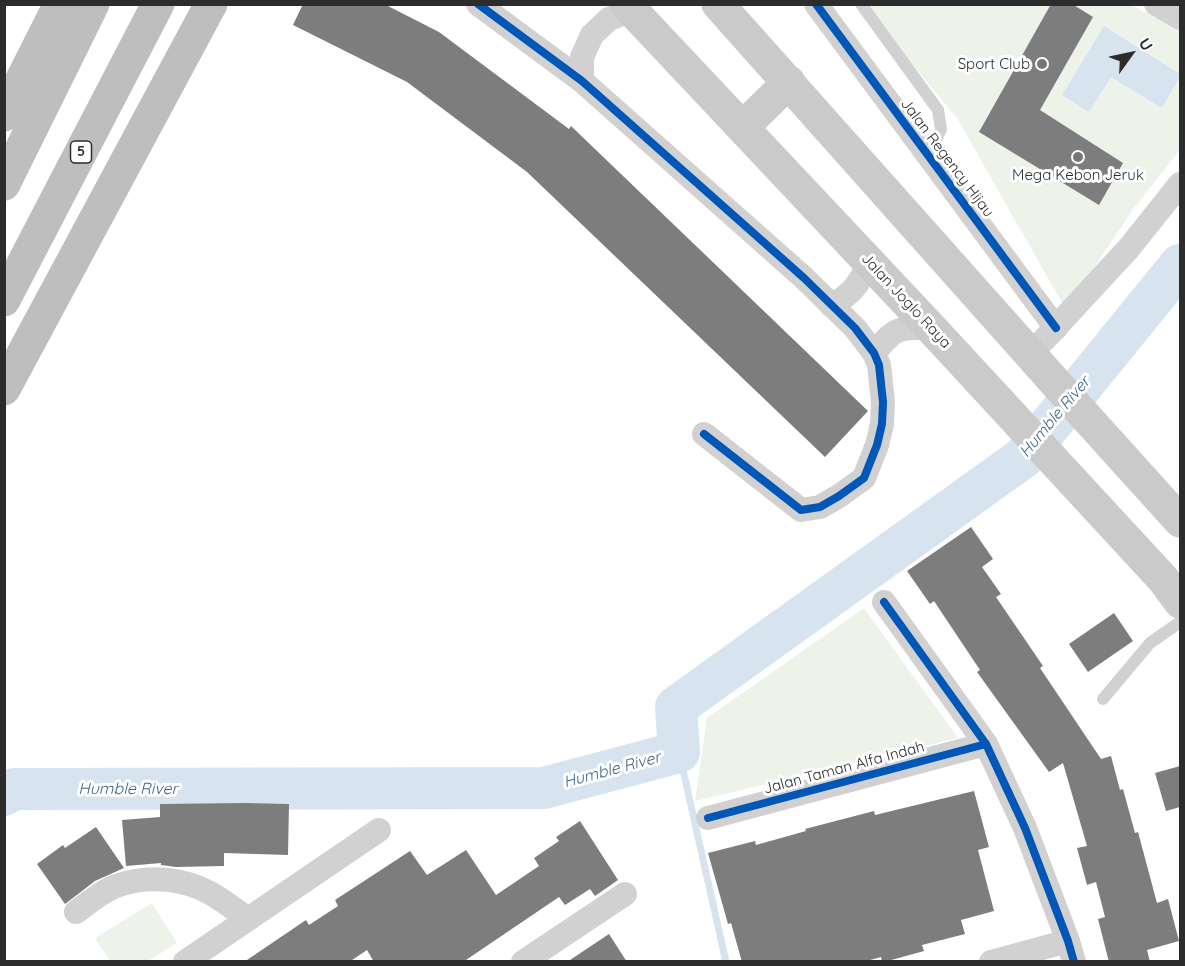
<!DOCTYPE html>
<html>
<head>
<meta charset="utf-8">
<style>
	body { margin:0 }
	#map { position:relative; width:1185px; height:966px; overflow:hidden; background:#fff; font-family:Quicksand,sans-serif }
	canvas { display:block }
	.frame { position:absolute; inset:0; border:6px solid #2c2c2c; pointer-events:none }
	.north { position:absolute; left:1101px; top:24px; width:60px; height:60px; -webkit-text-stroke:4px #fff; paint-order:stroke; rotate:57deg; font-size:16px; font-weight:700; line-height:24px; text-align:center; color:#2c2c2c }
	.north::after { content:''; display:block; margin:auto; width:21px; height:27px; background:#2c2c2c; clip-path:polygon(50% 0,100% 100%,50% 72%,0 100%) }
</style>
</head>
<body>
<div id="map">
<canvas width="1185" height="966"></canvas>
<div class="frame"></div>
<div class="north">U</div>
</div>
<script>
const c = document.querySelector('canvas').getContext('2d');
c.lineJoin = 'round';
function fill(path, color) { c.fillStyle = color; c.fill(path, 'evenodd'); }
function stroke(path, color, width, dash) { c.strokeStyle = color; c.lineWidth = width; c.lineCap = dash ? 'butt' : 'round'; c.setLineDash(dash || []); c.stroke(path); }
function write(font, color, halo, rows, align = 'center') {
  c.font = font + ' Quicksand,sans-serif'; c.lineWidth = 6; c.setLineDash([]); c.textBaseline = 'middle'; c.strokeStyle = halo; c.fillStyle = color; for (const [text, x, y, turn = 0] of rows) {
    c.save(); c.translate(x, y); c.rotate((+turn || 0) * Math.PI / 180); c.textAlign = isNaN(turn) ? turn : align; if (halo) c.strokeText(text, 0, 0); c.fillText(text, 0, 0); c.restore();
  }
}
fill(new Path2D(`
	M 863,5 L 1131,5 L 1180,30 L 1180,150 L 1134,208 L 1066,310 L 957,118 Z
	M 864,608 L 958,738 L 695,801 L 707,718 Z
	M 152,903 L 177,943 L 148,961 L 110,961 L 95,938 Z`), '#eef3ea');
fill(new Path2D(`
	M 1104,26 L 1180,74 L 1180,77 L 1162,108 L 1111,77 L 1089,112 L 1062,95 Z`), '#d7e4f0');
stroke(new Path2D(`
	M 679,752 L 726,962`), '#d7e4f0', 7);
stroke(new Path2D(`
	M 4,795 L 14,789 L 544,788 L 679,752 L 676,707 L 1024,457 L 1180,265`), '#d7e4f0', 42);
fill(new Path2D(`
	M 303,4 L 384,4 L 439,32 L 569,129 L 571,126 L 868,411 L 825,457 L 527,172 L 407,82 L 293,25 Z
	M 1051,4 L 1072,4 L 1093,17 L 1040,110 L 1123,163 L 1099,205 L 979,132 Z
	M 971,527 L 993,559 L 982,567 L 1001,594 L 996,597 L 1043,666 L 1040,668 L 1101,759 L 1111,756 L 1120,790 L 1123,789 L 1135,833 L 1138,832 L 1157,903 L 1168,899 L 1179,941 L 1147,950 L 1150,962 L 1109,962 L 1098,919 L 1105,917 L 1096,882 L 1087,885 L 1077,848 L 1087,846 L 1063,763 L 1049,772 L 977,672 L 980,670 L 934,601 L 930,604 L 907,571 Z
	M 1114,613 L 1133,641 L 1088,672 L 1069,644 Z
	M 1180,766 L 1180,807 L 1166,811 L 1155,773 Z
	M 974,791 L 989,847 L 978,850 L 994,911 L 961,920 L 965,934 L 922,945 L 924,951 L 884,962 L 882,962 L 881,957 L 863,962 L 742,962 L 731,923 L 728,924 L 708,853 L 755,841 L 756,845 L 806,831 L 805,829 L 874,811 L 875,815 Z
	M 245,803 L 289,804 L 288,855 L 224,853 L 224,866 L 176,867 L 161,865 L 161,863 L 126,866 L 122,820 L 160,817 L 160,804 Z
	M 580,821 L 618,880 L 595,896 L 590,889 L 565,905 L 559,897 L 463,962 L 374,962 L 367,950 L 349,962 L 244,962 L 306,920 L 309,925 L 338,906 L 335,900 L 410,851 L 427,875 L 466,850 L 496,895 L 539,866 L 534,858 L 559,841 L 556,837 Z
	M 96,827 L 124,868 L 95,881 L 65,904 L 37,864 L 63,845 L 65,848 Z
	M 609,934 L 627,962 L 567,962 Z`), '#7d7d7d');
stroke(new Path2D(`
	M 861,4 L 938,110 L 941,129 L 929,157
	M 1103,699 L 1150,643 L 1180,622`), '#d1d1d1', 12);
stroke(new Path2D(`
	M 478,4 L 582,81 L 804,278 L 855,328 L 874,353 L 879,365 L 883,402 L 882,424 L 877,445 L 864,478 L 839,496 L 820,507 L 801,510 L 704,434
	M 816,4 L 1056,328
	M 1156,4 L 1180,18
	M 582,81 L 582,57 L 592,35 L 609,19 L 632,10
	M 832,306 C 853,292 859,285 869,262
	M 874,353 C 895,328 898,327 931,328
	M 1030,355 L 1129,248 L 1180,184
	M 884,602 L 986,744 L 1025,828 L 1068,941 L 1074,962
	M 708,818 L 986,744
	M 76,912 C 90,902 103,890 119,885 C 148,875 183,878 210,893 C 223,900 235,910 248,919
	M 185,962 L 379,830
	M 523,962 L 625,894
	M 991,962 L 1068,941`), '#d1d1d1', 24);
stroke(new Path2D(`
	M 626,4 L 931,328 L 1163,579 L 1180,602
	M 718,4 L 1086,417 L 1180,521
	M 743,127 L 789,82`), '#cacaca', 33);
stroke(new Path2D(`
	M 4,115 L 60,4
	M 4,184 L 93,4
	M 4,300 L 158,4
	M 4,389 L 211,4`), '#bebebe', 33);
stroke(new Path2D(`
	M 478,4 L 582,81 L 804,278 L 855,328 L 874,353 L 879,365 L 883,402 L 882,424 L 877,445 L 864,478 L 839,496 L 820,507 L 801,510 L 704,434
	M 816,4 L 1056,328
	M 884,602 L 986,744 L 1025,828 L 1068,941 L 1074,962
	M 708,818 L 986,744`), '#0057b8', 8);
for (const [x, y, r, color] of [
	[1042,64,6,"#767676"],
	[1078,157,6,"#767676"]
]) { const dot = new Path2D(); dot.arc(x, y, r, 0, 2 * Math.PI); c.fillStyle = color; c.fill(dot); stroke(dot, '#fff', 2); }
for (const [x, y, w] of [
	[81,152,21]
]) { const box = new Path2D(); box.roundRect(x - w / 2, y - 11, w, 22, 4.5); c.fillStyle = '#fff'; c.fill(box); stroke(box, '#2c2c2c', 1.5); }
write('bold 14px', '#2c2c2c', null, [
	["5",81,152]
]);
write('15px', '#2c2c2c', '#fff', [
	["Sport Club",1030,64],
	["Mega Kebon Jeruk",1078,175,"center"]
], 'right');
write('15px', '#2c2c2c', '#fff', [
	["Jalan Regency Hijau",947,158,53],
	["Jalan Joglo Raya",906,301,47],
	["Jalan Taman Alfa Indah",844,768,-15]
]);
write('italic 16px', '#3d678b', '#fff', [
	["Humble River",1055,417,-50],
	["Humble River",612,770,-15],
	["Humble River",128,789]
]);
</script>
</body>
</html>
